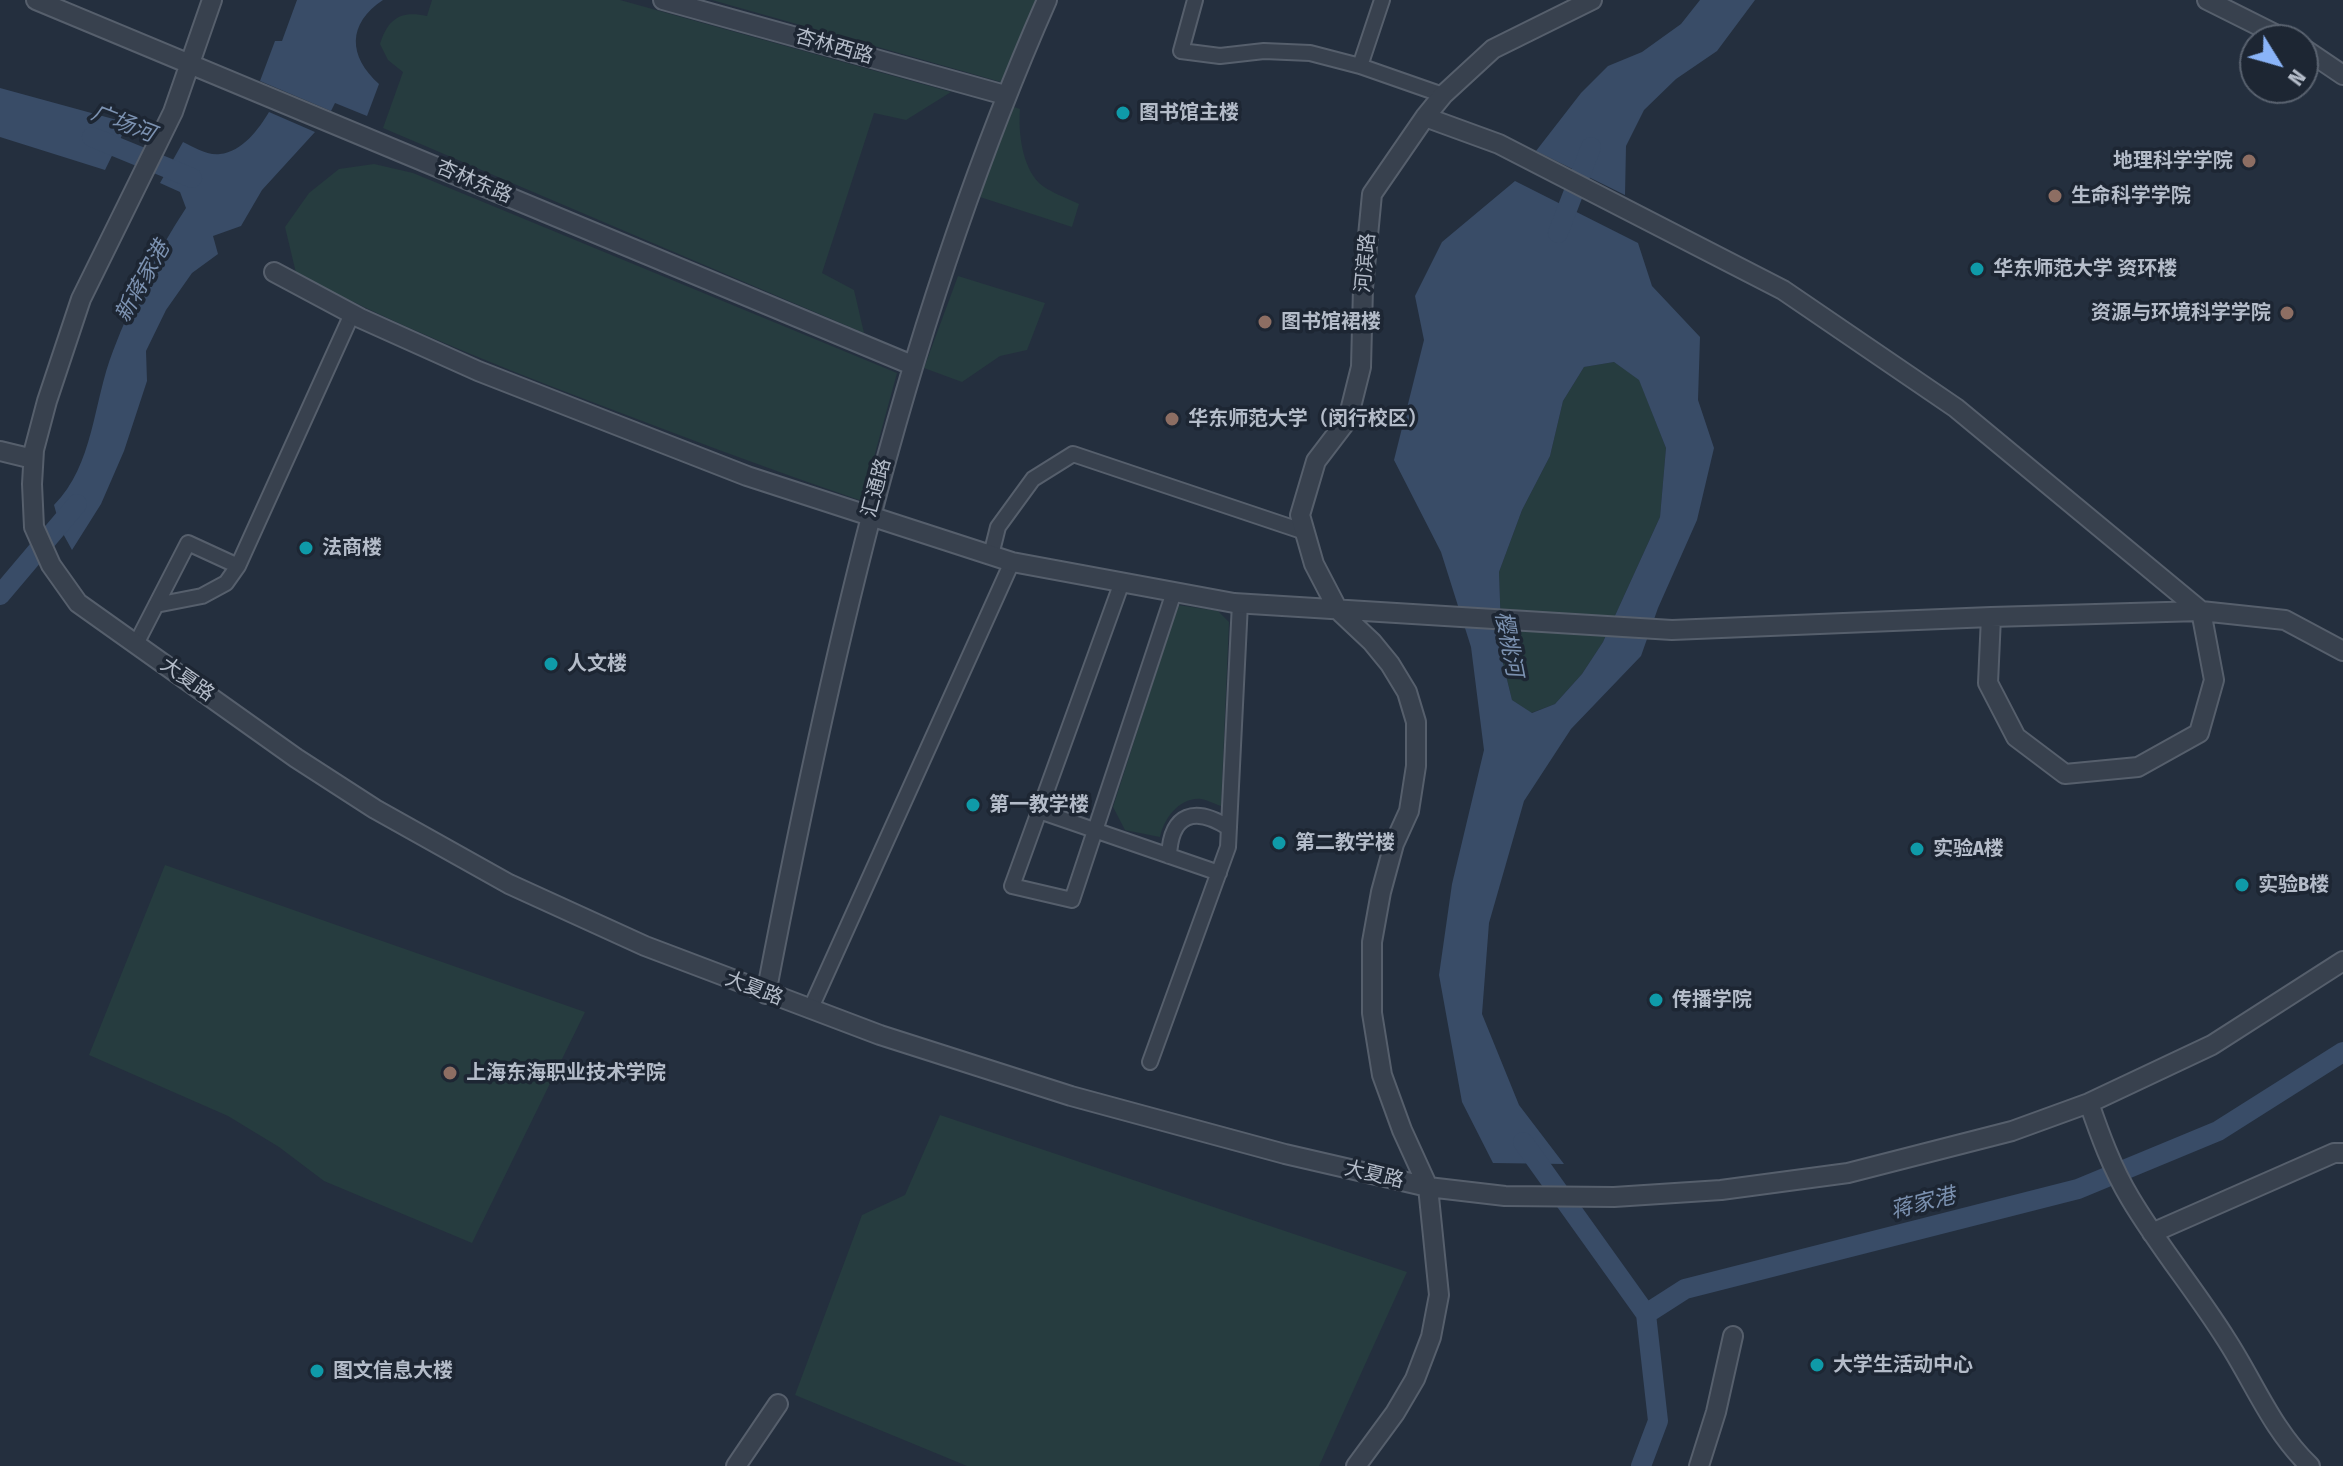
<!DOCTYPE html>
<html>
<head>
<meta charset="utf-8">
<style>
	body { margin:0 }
	#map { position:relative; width:2343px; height:1466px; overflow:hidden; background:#242f3e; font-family:"Fira Sans Condensed",sans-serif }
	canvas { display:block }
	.north { position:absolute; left:2239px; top:24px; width:80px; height:80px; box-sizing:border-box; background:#1d2633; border:2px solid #59626f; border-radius:50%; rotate:127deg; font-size:22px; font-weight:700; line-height:32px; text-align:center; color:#b4bcc9 }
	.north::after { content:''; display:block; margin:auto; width:28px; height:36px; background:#8ab4f8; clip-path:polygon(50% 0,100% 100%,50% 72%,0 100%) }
</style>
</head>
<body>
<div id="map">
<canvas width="2343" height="1466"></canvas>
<div class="north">N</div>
</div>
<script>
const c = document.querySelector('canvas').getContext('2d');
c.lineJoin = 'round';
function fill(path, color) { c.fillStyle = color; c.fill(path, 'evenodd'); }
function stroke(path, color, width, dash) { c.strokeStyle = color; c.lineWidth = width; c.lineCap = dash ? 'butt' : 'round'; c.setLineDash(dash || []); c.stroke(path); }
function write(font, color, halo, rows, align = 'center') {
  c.font = font + ' "Fira Sans Condensed","Noto Sans SC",sans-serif'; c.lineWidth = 7; c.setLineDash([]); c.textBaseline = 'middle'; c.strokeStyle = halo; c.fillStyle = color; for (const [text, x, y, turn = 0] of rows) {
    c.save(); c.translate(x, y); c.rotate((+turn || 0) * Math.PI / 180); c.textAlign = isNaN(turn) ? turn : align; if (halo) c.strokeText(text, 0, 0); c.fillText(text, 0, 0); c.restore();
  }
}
fill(new Path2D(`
	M 432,0 L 620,0 L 951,92 L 906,120 L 874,113 L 822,273 L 854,290 L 864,333 L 383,128 L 403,72 L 388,60 L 380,44 C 388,19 400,10 427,16 Z
	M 712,0 L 1037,0 L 1001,82 Z
	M 1011,106 L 1020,109 C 1018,131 1022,166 1039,183 C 1049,192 1067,198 1079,204 L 1072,227 L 980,197 Z
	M 374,164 L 413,173 L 897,373 L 862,501 C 769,469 678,435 587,400 C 488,362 390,323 296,273 L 285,227 L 309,193 L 339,169 Z
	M 958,276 L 1045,303 L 1027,350 L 1000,356 L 962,382 L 924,368 Z
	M 1614,362 L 1639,379 L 1666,448 L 1660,517 L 1603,642 L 1582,674 L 1555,704 L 1531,713 L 1512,700 L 1502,659 L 1499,572 L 1522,510 L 1550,456 L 1563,401 L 1584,367 Z
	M 1178,605 L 1218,611 L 1229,622 L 1221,806 C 1215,804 1208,800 1201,799 C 1180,797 1164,818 1160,837 L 1125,830 L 1113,807 Z
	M 165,865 L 585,1012 L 472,1243 L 324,1181 L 279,1147 L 228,1116 L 89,1055 Z
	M 940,1115 L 1407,1272 L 1319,1466 L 967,1466 L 795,1395 L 862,1215 L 905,1195 Z`), '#263c3f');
fill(new Path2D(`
	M 297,0 L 383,0 C 347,24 348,56 379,84 L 367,116 L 335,103 L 331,111 L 260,81 L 275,41 L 282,41 Z
	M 1700,0 L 1755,0 L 1717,51 L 1676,79 L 1644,110 L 1626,146 L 1625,195 L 1536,151 L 1581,93 L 1608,66 L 1642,52 L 1681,24 Z
	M 0,88 L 128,123 L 105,170 L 0,137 Z
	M 269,112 L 315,132 L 262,190 L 241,226 L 213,236 L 218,254 L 192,273 L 166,310 L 146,351 L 147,381 L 124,451 L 101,504 L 72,550 L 61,530 L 54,505 C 94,465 93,402 113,351 C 132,301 157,252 186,208 L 180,192 L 160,183 L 183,142 C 193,147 208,156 220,154 C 242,152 259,129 269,112 Z
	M 1515,181 L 1638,243 L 1652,286 L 1700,337 L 1698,400 L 1714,448 L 1697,520 L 1658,608 L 1641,656 L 1571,729 L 1524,801 L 1489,923 L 1482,1014 L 1519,1105 L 1564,1164 L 1493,1163 L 1462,1102 L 1439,975 L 1452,884 L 1484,750 L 1471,647 L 1441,552 L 1394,460 L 1424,340 L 1415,296 L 1442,242 ZM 1614,362 L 1639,380 L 1666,448 L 1660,517 L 1603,642 L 1582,674 L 1555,704 L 1532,713 L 1512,700 L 1502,659 L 1499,572 L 1522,510 L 1550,456 L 1563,401 L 1584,367 Z`), '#394c67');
stroke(new Path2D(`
	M 92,137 L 192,178
	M 1558,233 L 1591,147
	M 0,595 L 77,504
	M 1523,1142 L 1646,1314
	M 1641,1466 L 1658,1421 L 1646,1314 L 1685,1289 L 2078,1189 L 2218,1131 L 2343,1052`), '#394c67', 20);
const pedestrian = new Path2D(`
	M 1195,0 L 1181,51 L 1220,56 L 1264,51 L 1310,53 L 1360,66 L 1443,95
	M 1360,66 L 1382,0
	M 991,555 L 998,527 L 1033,479 L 1073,454 L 1305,532
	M 1122,582 L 1012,886 L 1072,900 L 1174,592
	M 156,605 L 202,596 L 226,583 L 238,566
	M 136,644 L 188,543 L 238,566 L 352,314
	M 1039,811 L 1219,873
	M 1169,856 C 1171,813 1195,806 1229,828
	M 810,1010 L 1012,562
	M 1150,1062 L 1228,847 L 1240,603`);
const minor = new Path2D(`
	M 36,0 L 912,365
	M 212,0 L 173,112 L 81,299 L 47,401 L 34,450 L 32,484 L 34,527 L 51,565 L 78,603 L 296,758 L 375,809 L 509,884 L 645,946 L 880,1035 L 1071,1096 L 1285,1154 L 1428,1187 L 1505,1196 L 1614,1197 L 1721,1190 L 1848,1173 L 2012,1131 L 2089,1103 L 2212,1045 L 2343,961
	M 663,0 L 1005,95
	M 2207,0 L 2287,40
	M 2303,48 L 2343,75
	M 274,272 L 360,318 L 478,371 L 747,476 L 1012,562 L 1234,603 L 1672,630 L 1991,617 L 1988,683 L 2016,737 L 2065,774 L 2138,767 L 2199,733 L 2214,680 L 2201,611 L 1956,408 L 1783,290 L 1499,144 L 1425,117
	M 0,451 L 33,459
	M 1991,617 L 2201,611 L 2285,620 L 2343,651
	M 766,994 C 831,655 907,317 1047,0
	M 2089,1103 C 2100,1135 2112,1168 2130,1198 C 2159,1247 2196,1291 2226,1339 C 2254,1382 2272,1430 2310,1466
	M 2152,1233 L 2334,1153 L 2343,1153
	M 736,1466 L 778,1404
	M 1356,1466 L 1395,1413 L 1415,1379 L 1431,1337 L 1439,1295 L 1428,1187 L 1402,1130 L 1382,1075 L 1372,1013 L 1372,942 L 1381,892 L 1394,844 L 1409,811 L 1416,766 L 1416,722 L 1407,692 L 1390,664 L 1372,642 L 1338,610 L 1314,564 L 1300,515 L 1316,461 L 1348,419 L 1361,367 L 1363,288 L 1372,194 L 1425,117 L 1443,95 L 1493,49 L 1592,0
	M 1699,1466 L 1716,1412 L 1733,1336`);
stroke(pedestrian, '#565f6c', 18);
stroke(minor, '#565f6c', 22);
stroke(pedestrian, '#38414e', 14);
stroke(minor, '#38414e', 18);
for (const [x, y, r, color] of [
	[1123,113,8,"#0f9aa8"],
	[2249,161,8,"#8d6e63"],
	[2055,196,8,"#8d6e63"],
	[1977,269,8,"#0f9aa8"],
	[2287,313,8,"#8d6e63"],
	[1265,322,8,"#8d6e63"],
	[1172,419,8,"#8d6e63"],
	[306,548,8,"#0f9aa8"],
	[551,664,8,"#0f9aa8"],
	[973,805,8,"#0f9aa8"],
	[1279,843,8,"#0f9aa8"],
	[1917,849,8,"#0f9aa8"],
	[2242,885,8,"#0f9aa8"],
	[1656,1000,8,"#0f9aa8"],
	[450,1073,8,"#8d6e63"],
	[1817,1365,8,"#0f9aa8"],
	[317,1371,8,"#0f9aa8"]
]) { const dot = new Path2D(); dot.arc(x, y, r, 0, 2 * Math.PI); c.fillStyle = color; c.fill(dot); stroke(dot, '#1d2633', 3); }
write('20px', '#b4bcc9', '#1d2633', [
	["杏林西路",834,47,16],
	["杏林东路",474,182,23],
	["河滨路",1366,263,-85],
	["汇通路",877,488,-75],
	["大夏路",187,680,35],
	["大夏路",754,989,21],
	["大夏路",1374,1175,13]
]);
write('bold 20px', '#b4bcc9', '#1d2633', [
	["图书馆主楼",1139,113],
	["地理科学学院",2233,161,"right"],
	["生命科学学院",2071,196],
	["华东师范大学 资环楼",1993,269],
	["资源与环境科学学院",2271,313,"right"],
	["图书馆裙楼",1281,322],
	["华东师范大学（闵行校区）",1188,419],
	["法商楼",322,548],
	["人文楼",567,664],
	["第一教学楼",989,805],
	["第二教学楼",1295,843],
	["实验A楼",1933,849],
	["实验B楼",2258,885],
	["传播学院",1672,1000],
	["上海东海职业技术学院",466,1073],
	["大学生活动中心",1833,1365],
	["图文信息大楼",333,1371]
], 'left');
write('italic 22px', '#7c92b1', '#1d2633', [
	["广场河",123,124,21],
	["新蒋家港",143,282,-61],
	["樱桃河",1508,644,79],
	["蒋家港",1923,1204,-14]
]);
</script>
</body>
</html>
